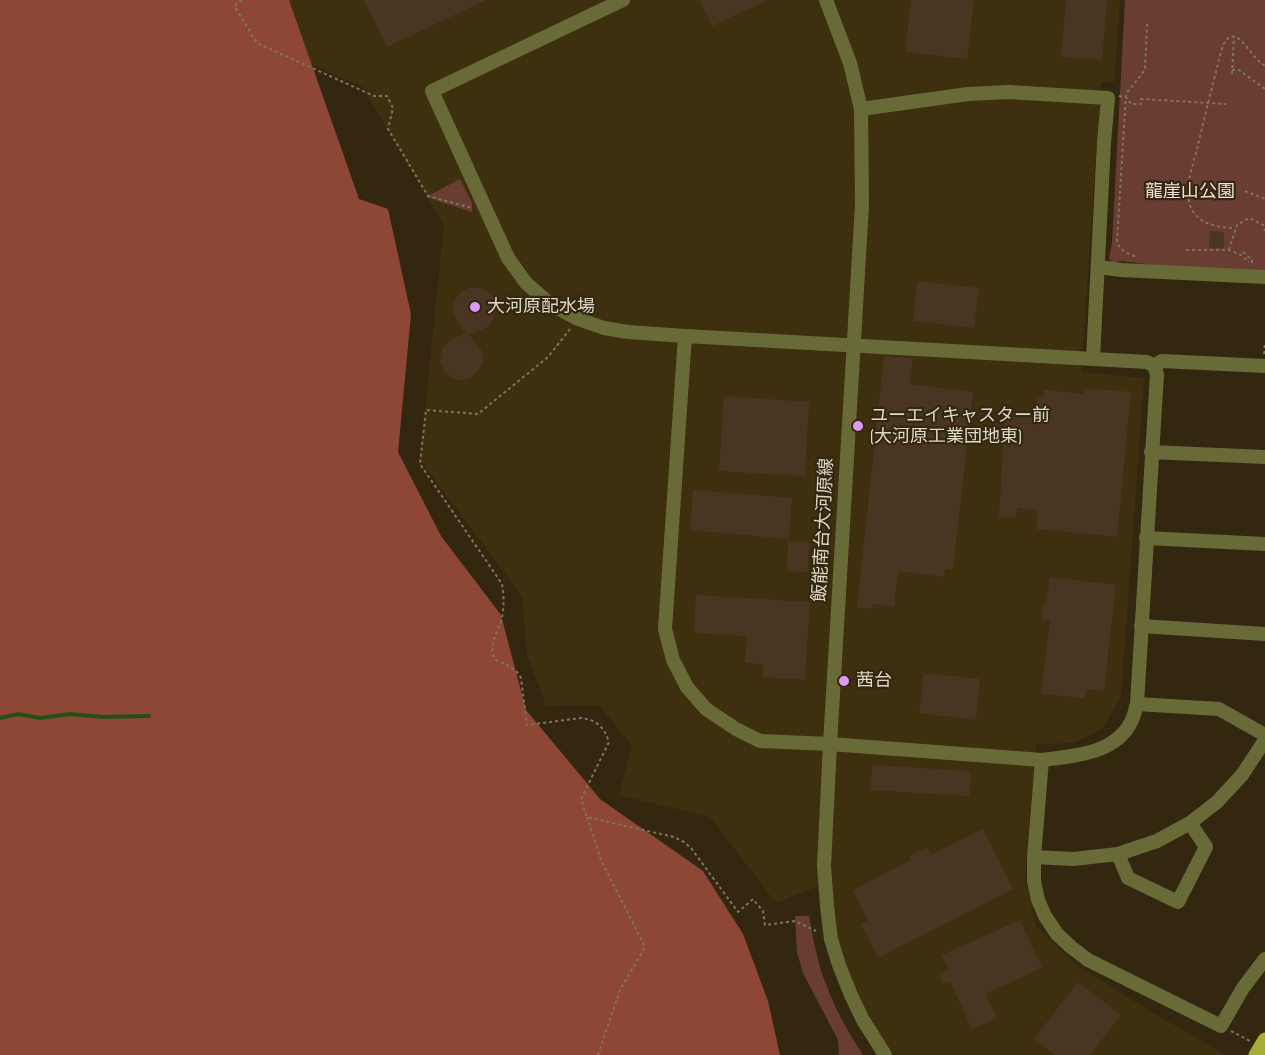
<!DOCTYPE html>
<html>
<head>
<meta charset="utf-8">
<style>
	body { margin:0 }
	canvas { display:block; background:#33280f }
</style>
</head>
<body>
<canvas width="1265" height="1055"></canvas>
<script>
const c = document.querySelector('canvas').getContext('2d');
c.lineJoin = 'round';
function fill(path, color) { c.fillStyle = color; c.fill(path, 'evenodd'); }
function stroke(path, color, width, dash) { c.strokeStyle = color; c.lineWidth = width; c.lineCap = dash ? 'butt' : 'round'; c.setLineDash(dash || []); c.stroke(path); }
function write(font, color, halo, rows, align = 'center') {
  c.font = font + ' "Sofia Sans Condensed","Noto Sans JP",sans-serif'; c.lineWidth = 4.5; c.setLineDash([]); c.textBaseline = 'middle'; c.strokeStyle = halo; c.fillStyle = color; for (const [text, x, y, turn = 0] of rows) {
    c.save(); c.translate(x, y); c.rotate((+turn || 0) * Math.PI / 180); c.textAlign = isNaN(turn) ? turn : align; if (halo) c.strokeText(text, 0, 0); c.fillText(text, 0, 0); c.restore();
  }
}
fill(new Path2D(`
	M 249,0 L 1120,0 L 1114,82 L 1101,82 L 1081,372 L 1144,378 L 1121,696 L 1102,729 L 1074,743 L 1036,744 L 1025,880 L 1036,926 L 1078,966 L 1148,1010 L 1226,1055 L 895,1055 L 881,1040 L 840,953 L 828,882 L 776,903 L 710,817 L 619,795 L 632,746 L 599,705 L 546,706 L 527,654 L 522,596 L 420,460 L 444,225 L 363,87 L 259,41 Z`), '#3e300e');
fill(new Path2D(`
	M 1125,0 L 1265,0 L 1265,271 L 1153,265 L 1122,261 L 1113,263 L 1109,259 L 1112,243 Z
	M 460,179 L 472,203 L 472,212 L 426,197 Z
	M 795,916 L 809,916 C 813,938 817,962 826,984 C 835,1009 848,1032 863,1055 L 839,1055 L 838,1040 L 803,973 L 797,952 Z`), '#6a3d32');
fill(new Path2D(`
	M 0,0 L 289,0 L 359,199 L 388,209 L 411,314 L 398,452 L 441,536 L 501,615 L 526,710 L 600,799 L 703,871 L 743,934 L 768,1001 L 780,1055 L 0,1055 Z`), '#8e4635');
stroke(new Path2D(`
	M 0,718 L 18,714 L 40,718 L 71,714 L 102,717 L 149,716`), '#265013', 4);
fill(new Path2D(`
	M 364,0 L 486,0 L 387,47 Z
	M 699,0 L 768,0 L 712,26 Z
	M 911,0 L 974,0 L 967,59 L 905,52 Z
	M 1066,0 L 1107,0 L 1102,60 L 1061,57 Z
	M 1210,231 L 1224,232 L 1224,248 L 1209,248 Z
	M 917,281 L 979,288 L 974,328 L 913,321 Z
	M 469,288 L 476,288 L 483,289 L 489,293 L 494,298 L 496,304 L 496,311 L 491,323 L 486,328 L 469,334 L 480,348 L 483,354 L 483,361 L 481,367 L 472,377 L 466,379 L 459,380 L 452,378 L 446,373 L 442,367 L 440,360 L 441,353 L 444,346 L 449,341 L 466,333 L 455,318 L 453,310 L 454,303 L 457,297 L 462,291 Z
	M 884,356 L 913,358 L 910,384 L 973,392 L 953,570 L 945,569 L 944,577 L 898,571 L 894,607 L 872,604 L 872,609 L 857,607 Z
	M 1085,388 L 1131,392 L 1117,537 L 1036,529 L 1038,510 L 1017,508 L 1016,518 L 999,517 L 1005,413 L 1036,415 L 1037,397 L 1044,397 L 1044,390 L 1084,394 Z
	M 724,396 L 809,402 L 805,476 L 719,471 Z
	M 693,490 L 792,498 L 789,539 L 690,530 Z
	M 788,541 L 809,542 L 808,572 L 787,571 Z
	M 1050,577 L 1116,585 L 1104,691 L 1086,689 L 1085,698 L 1041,694 L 1050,620 L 1041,619 L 1043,604 L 1046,604 Z
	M 696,595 L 810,602 L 805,680 L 763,677 L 763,664 L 745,663 L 747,636 L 694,633 Z
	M 924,673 L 980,679 L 976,720 L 919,713 Z
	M 872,765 L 971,771 L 969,796 L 871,790 Z
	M 983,829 L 1013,889 L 878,958 L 861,924 L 868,920 L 853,890 L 911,860 L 909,856 L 927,847 L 931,855 Z
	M 1020,920 L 1042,968 L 985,994 L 997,1018 L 972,1029 L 950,982 L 943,985 L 939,974 L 949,969 L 942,955 Z
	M 1078,982 L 1121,1015 L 1090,1055 L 1055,1055 L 1034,1039 Z`), '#4a3523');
stroke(new Path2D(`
	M 242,0 L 236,4 L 235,7 L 257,43 L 374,96 L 387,96 L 393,108 L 388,129 L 428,196 L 472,208
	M 1232,70 L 1239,70 L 1265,89
	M 1232,74 L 1234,37
	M 1119,96 L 1126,97 L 1131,104 L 1141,104 L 1141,99 L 1226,104
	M 1245,191 L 1265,199
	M 1232,228 C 1215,227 1196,223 1190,205 C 1184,186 1194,163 1198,145 C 1206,112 1214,78 1223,45 C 1233,26 1243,43 1251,52 C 1255,58 1260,62 1265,66
	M 1186,250 L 1229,250 L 1241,255 L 1249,262
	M 1229,250 L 1237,225 L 1249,218 L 1263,225 L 1265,231
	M 1243,252 L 1252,260 L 1252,263
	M 1135,256 C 1127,254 1119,250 1117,241 L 1126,94 L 1145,70 L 1147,24
	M 570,329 L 548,357 L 478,414 L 426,410 L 420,464 L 502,584 C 504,594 504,608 502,618 C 497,636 489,639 494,659 C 505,664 515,667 521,678 L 527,725 L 581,718 C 597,720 604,727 609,742 L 581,799 L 587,817 L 674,837 L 684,842 L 691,848 L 738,912 L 753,899 L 763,911 L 765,925 L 795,921 L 816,931
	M 1264,354 L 1265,342
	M 587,817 L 601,860 L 645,947 L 620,990 L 598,1055
	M 1231,1031 L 1250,1041`), '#7e7560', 2, [3, 3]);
stroke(new Path2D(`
	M 623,0 L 432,91 L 508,258 L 526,283 L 549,303 L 578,319 L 604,328 L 628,332 L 685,336 L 1147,362 L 1154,366 L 1162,361 L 1265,366
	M 826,0 L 850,63 L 861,109 L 862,205 L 830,744 L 824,866 L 827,906 L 831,939 L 839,965 L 851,995 L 863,1020 L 885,1055
	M 861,109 L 968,94 L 1009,92 L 1108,98 L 1104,142 L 1093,359
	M 1098,267 L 1121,270 L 1265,277
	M 685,336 L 665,629 L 673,660 L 687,687 L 706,709 L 736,729 L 760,741 L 830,744 L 1042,760 C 1074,756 1115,754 1131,722 C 1134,717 1135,710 1137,704 L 1157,374 L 1154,366
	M 1151,452 L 1265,457
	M 1146,538 L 1265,544
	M 1141,626 L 1265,634
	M 1137,704 L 1219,709 L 1265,735
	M 1042,760 L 1034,857 L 1034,881 L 1038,900 L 1045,916 L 1057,934 L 1071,947 L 1088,960 L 1221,1026 L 1243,988 L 1265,959
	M 1118,854 L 1128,878 L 1178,902 L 1206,847 L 1190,823
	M 1034,857 L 1073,859 L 1118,854 L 1157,841 L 1190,823 L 1217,802 L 1242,775 L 1265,740`), '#686b38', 14);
stroke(new Path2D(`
	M 1256,1055 L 1265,1040`), '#a7ac37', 15);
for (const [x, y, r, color] of [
	[475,307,6,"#dd99f4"],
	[858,426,6,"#dd99f4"],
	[844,681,6,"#dd99f4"]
]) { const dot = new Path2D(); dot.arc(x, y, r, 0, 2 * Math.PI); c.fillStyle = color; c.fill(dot); stroke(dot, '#33280f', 2); }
write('18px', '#f4ded8', '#33280f', [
	["龍崖山公園",1190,192]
]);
write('18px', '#dfd8c9', '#33280f', [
	["大河原配水場",487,307],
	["ユーエイキャスター前",870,416],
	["(大河原工業団地東)",870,437],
	["茜台",856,681]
], 'left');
write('18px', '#dfd8c9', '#33280f', [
	["飯能南台大河原線",824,530,-87]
]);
</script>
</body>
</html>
